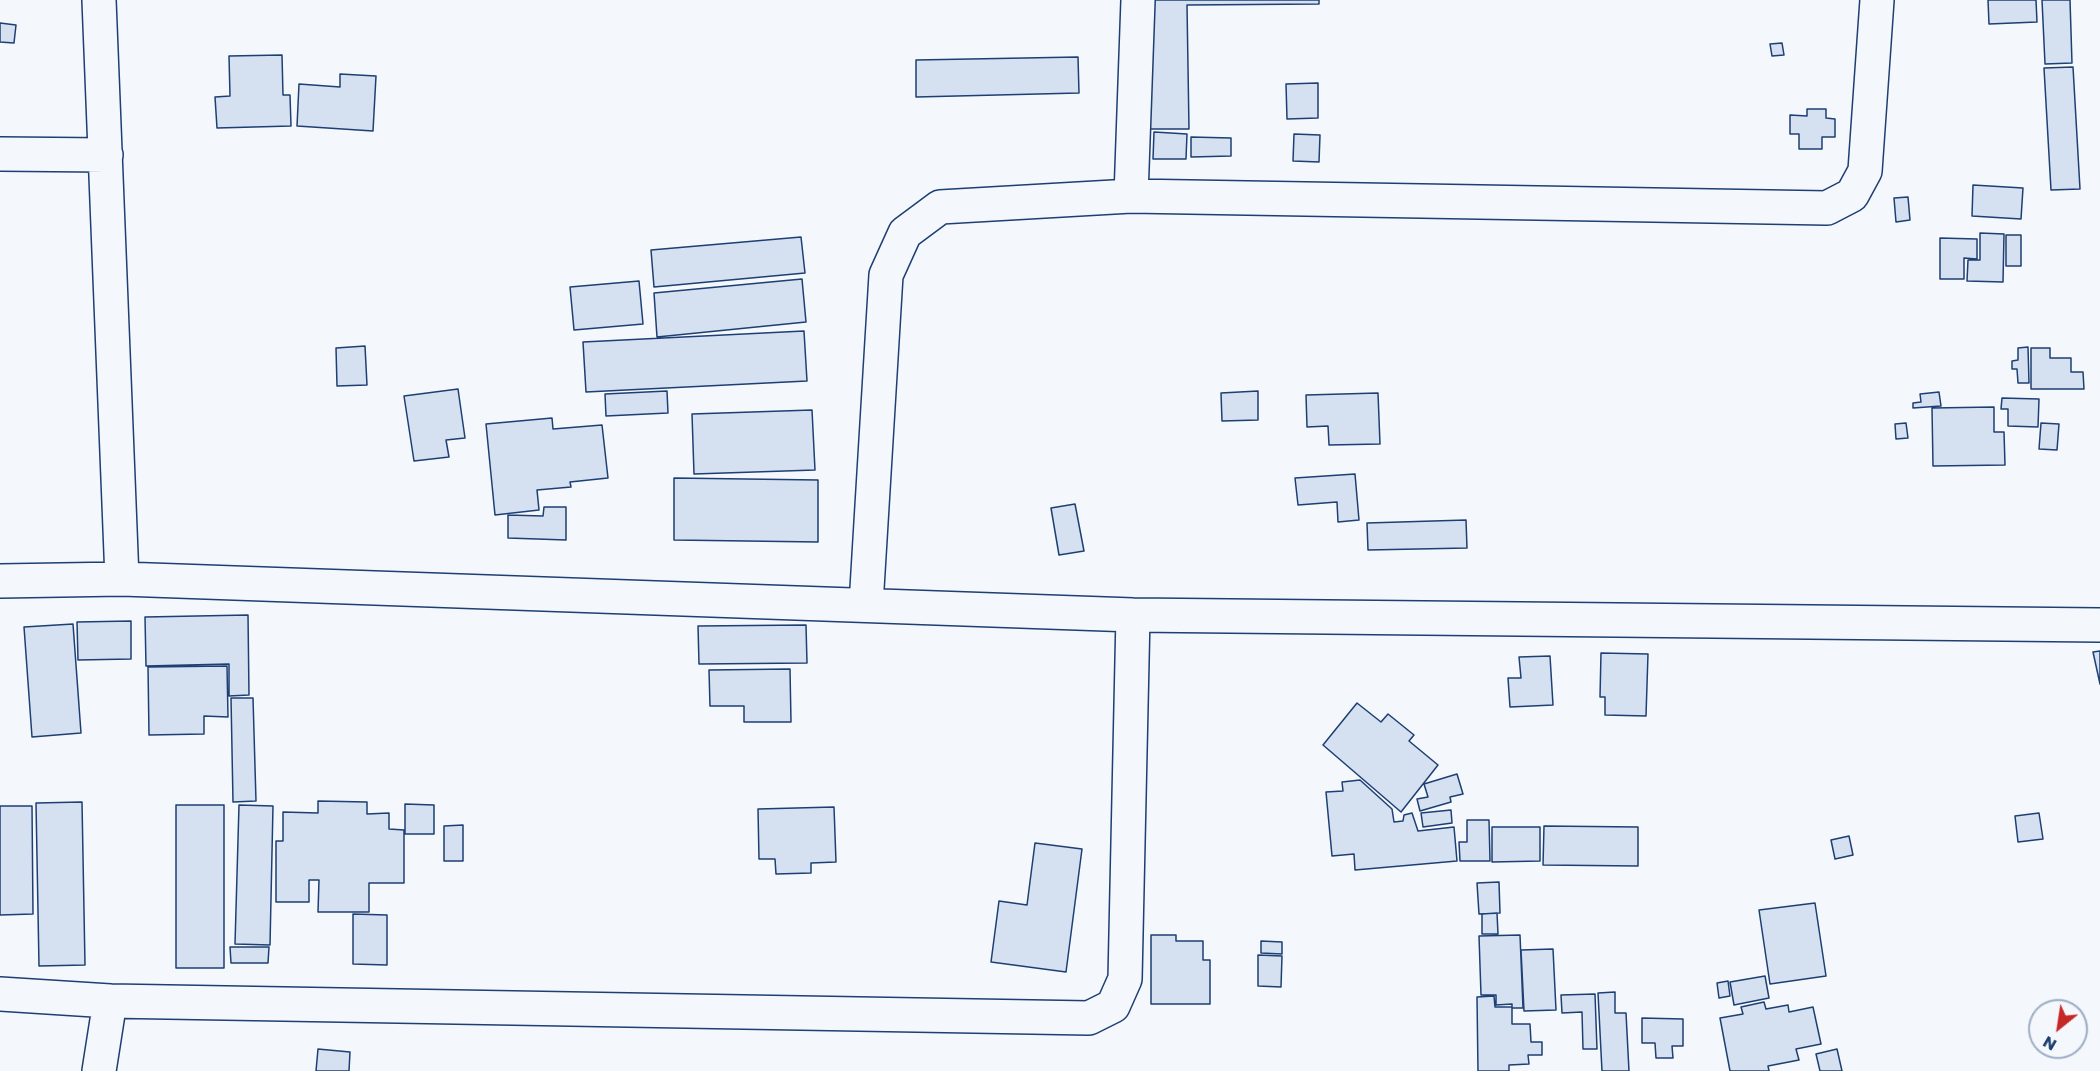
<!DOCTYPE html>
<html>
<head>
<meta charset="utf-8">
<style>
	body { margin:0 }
	#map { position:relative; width:2100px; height:1071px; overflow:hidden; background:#f4f7fb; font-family:Poppins,sans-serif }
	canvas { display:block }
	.north { position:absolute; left:2028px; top:999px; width:60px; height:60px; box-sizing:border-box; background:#f4f7fb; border:2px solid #9eadc5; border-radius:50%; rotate:210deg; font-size:16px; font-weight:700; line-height:24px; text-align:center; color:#1d3f73 }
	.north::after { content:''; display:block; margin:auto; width:21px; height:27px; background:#c62828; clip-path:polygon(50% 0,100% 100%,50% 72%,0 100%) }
</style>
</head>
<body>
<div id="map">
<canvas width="2100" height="1071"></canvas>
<div class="north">N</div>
</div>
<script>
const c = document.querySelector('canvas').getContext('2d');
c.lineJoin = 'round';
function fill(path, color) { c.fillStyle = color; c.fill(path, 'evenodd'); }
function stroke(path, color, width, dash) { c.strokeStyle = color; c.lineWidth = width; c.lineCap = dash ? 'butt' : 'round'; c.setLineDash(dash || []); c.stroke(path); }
const building = new Path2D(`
	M 1146,0 L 1319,0 L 1319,4 L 1187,5 L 1189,129 L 1148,129 Z
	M 1988,0 L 2036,0 L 2037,22 L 1989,24 Z
	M 2042,0 L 2070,0 L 2072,63 L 2045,64 Z
	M 0,23 L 16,25 L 14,43 L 0,42 Z
	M 1782,43 L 1784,55 L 1772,56 L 1770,44 Z
	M 282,55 L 283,95 L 290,95 L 291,126 L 217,128 L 215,97 L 230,96 L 229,56 Z
	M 1078,57 L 1079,93 L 916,97 L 916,60 Z
	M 2073,67 L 2080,189 L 2051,190 L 2044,68 Z
	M 340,74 L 376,76 L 373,131 L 297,126 L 299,84 L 340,87 Z
	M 1318,83 L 1318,118 L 1287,119 L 1286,84 Z
	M 1807,109 L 1826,109 L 1826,118 L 1835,119 L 1835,137 L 1822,137 L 1822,149 L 1799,149 L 1799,134 L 1790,134 L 1790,115 L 1807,116 Z
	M 1154,132 L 1187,134 L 1186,159 L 1153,159 Z
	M 1294,134 L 1320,135 L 1319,162 L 1293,161 Z
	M 1191,137 L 1231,138 L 1231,156 L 1191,157 Z
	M 1973,185 L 2023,188 L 2021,219 L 1972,216 Z
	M 1908,197 L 1910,220 L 1896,222 L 1894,198 Z
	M 1980,233 L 2004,234 L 2003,282 L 1967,281 L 1968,260 L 1980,260 Z
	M 2006,235 L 2021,235 L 2021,266 L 2006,266 Z
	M 801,237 L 805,273 L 654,287 L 651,250 Z
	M 1940,238 L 1977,239 L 1977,259 L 1964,258 L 1964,279 L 1940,279 Z
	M 802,279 L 806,322 L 657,337 L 654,293 Z
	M 639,281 L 643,324 L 574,330 L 570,287 Z
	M 804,331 L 807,381 L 586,392 L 583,342 Z
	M 365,346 L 367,385 L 337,386 L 336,348 Z
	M 2028,347 L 2029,383 L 2018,383 L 2017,369 L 2012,369 L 2012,361 L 2018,360 L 2018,348 Z
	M 2031,348 L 2050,348 L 2050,358 L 2071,358 L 2071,372 L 2083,372 L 2084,389 L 2031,389 Z
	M 458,389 L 465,438 L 446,440 L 449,457 L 414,461 L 404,396 Z
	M 667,391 L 668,413 L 606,416 L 605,394 Z
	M 1258,391 L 1258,420 L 1222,421 L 1221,393 Z
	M 1939,392 L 1941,406 L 1913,408 L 1913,403 L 1921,402 L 1920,394 Z
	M 1378,393 L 1380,444 L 1329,445 L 1328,426 L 1307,427 L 1306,395 Z
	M 2002,398 L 2039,399 L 2038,427 L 2008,426 L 2008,409 L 2001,409 Z
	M 1994,407 L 1994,432 L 2004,432 L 2005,465 L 1933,466 L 1932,408 Z
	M 812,410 L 815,470 L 694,474 L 692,414 Z
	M 552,418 L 553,429 L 602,425 L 608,478 L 570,482 L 571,487 L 537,490 L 539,510 L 495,515 L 486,424 Z
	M 1906,423 L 1908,438 L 1896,439 L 1895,424 Z
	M 2041,423 L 2059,424 L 2057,450 L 2039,449 Z
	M 1355,474 L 1359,520 L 1338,522 L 1337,502 L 1298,505 L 1295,478 Z
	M 674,478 L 818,480 L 818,542 L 674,540 Z
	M 1075,504 L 1084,551 L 1059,555 L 1051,508 Z
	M 544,507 L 566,507 L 566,540 L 508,538 L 508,515 L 543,516 Z
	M 1466,520 L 1467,548 L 1368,550 L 1367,523 Z
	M 248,615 L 249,695 L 229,696 L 229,664 L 146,666 L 145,617 Z
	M 131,621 L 131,659 L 78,660 L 77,622 Z
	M 73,624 L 81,733 L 32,737 L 24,627 Z
	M 806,625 L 807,663 L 699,664 L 698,626 Z
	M 2100,651 L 2100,684 L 2093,652 Z
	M 1601,653 L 1648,654 L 1646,716 L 1605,715 L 1605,697 L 1600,697 Z
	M 1550,656 L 1553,705 L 1510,707 L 1508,678 L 1521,678 L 1519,657 Z
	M 227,666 L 228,717 L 204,716 L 204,734 L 149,735 L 148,667 Z
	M 790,669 L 791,722 L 744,722 L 744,706 L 710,706 L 709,670 Z
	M 231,698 L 253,698 L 256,801 L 233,802 Z
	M 1357,703 L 1381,722 L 1388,714 L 1414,735 L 1409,741 L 1438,765 L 1401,812 L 1323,745 Z
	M 1457,774 L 1463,794 L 1450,797 L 1451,802 L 1420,811 L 1417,799 L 1428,797 L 1424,784 Z
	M 1360,780 L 1392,809 L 1394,822 L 1403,821 L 1404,815 L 1412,813 L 1418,831 L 1454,827 L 1457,861 L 1355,870 L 1354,854 L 1332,856 L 1326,792 L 1343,791 L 1342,782 Z
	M 318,801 L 367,802 L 367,814 L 389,813 L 389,829 L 404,830 L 404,883 L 369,883 L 369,912 L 318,912 L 319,880 L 309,880 L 309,902 L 276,902 L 276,841 L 283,841 L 283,812 L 318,813 Z
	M 82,802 L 85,965 L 39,966 L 36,803 Z
	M 405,804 L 434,805 L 434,834 L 405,834 Z
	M 176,805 L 224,805 L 224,968 L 176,968 Z
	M 239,805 L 273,806 L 270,945 L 235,944 Z
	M 0,806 L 32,806 L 33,914 L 0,915 Z
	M 834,807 L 836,862 L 811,863 L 811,873 L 776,874 L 775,859 L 759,859 L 758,809 Z
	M 1451,810 L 1452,823 L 1423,827 L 1421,813 Z
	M 2039,813 L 2043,839 L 2018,842 L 2015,816 Z
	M 1467,820 L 1489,820 L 1490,861 L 1460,861 L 1459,842 L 1467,842 Z
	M 463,825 L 463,861 L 444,861 L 444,826 Z
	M 1544,826 L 1638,827 L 1638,866 L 1543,865 Z
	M 1492,827 L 1540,827 L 1540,861 L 1492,862 Z
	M 1849,836 L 1853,855 L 1835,859 L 1831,840 Z
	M 1035,843 L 1082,849 L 1066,972 L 991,962 L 999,901 L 1027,905 Z
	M 1499,882 L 1500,913 L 1479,914 L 1477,883 Z
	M 1815,903 L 1826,976 L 1770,984 L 1759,910 Z
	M 1497,913 L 1498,934 L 1482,934 L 1482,914 Z
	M 353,914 L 387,915 L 387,965 L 353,964 Z
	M 1151,935 L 1176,935 L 1176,941 L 1203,941 L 1203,960 L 1210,960 L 1210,1004 L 1151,1004 Z
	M 1520,935 L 1523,1008 L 1512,1008 L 1512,1004 L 1496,1005 L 1496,995 L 1481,995 L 1479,936 Z
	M 1261,941 L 1282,942 L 1282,954 L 1261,953 Z
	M 230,947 L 269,947 L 268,963 L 231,963 Z
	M 1553,949 L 1556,1010 L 1524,1011 L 1521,950 Z
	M 1258,955 L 1282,956 L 1281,987 L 1258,986 Z
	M 1765,976 L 1769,998 L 1734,1005 L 1730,982 Z
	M 1728,981 L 1730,996 L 1719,998 L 1717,983 Z
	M 1615,992 L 1615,1013 L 1626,1013 L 1629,1071 L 1602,1071 L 1598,993 Z
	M 1595,994 L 1597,1049 L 1583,1049 L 1582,1012 L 1562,1013 L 1561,995 Z
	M 1494,996 L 1495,1007 L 1512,1007 L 1512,1024 L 1530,1024 L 1531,1042 L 1542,1042 L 1542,1055 L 1528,1055 L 1529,1064 L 1509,1065 L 1509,1071 L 1478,1071 L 1477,997 Z
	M 1764,1002 L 1766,1009 L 1788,1005 L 1789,1012 L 1813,1007 L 1821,1044 L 1796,1049 L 1799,1060 L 1768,1066 L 1769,1071 L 1730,1071 L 1720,1018 L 1743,1014 L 1741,1007 Z
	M 1642,1018 L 1683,1019 L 1683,1046 L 1672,1046 L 1673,1058 L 1656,1058 L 1655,1043 L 1642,1043 Z
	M 318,1049 L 350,1052 L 349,1071 L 316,1071 Z
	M 1837,1049 L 1842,1071 L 1820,1071 L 1816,1054 Z`);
fill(building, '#d5e0f0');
stroke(building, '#1d3f73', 1.5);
const minor = new Path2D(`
	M 99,0 L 122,579
	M 0,154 L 106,155
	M 1131,196 L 1138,0
	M 0,581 L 122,579 L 1133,615 L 2100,625
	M 866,605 L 886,275 L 905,233 L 940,207 L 1131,196 L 1827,208 L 1852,195 L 1865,171 L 1877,0
	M 0,994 L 110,1001
	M 99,1071 L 110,1001 L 1089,1018 L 1113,1006 L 1125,979 L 1133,615`);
stroke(minor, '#1d3f73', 36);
stroke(minor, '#f4f7fb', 33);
</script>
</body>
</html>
